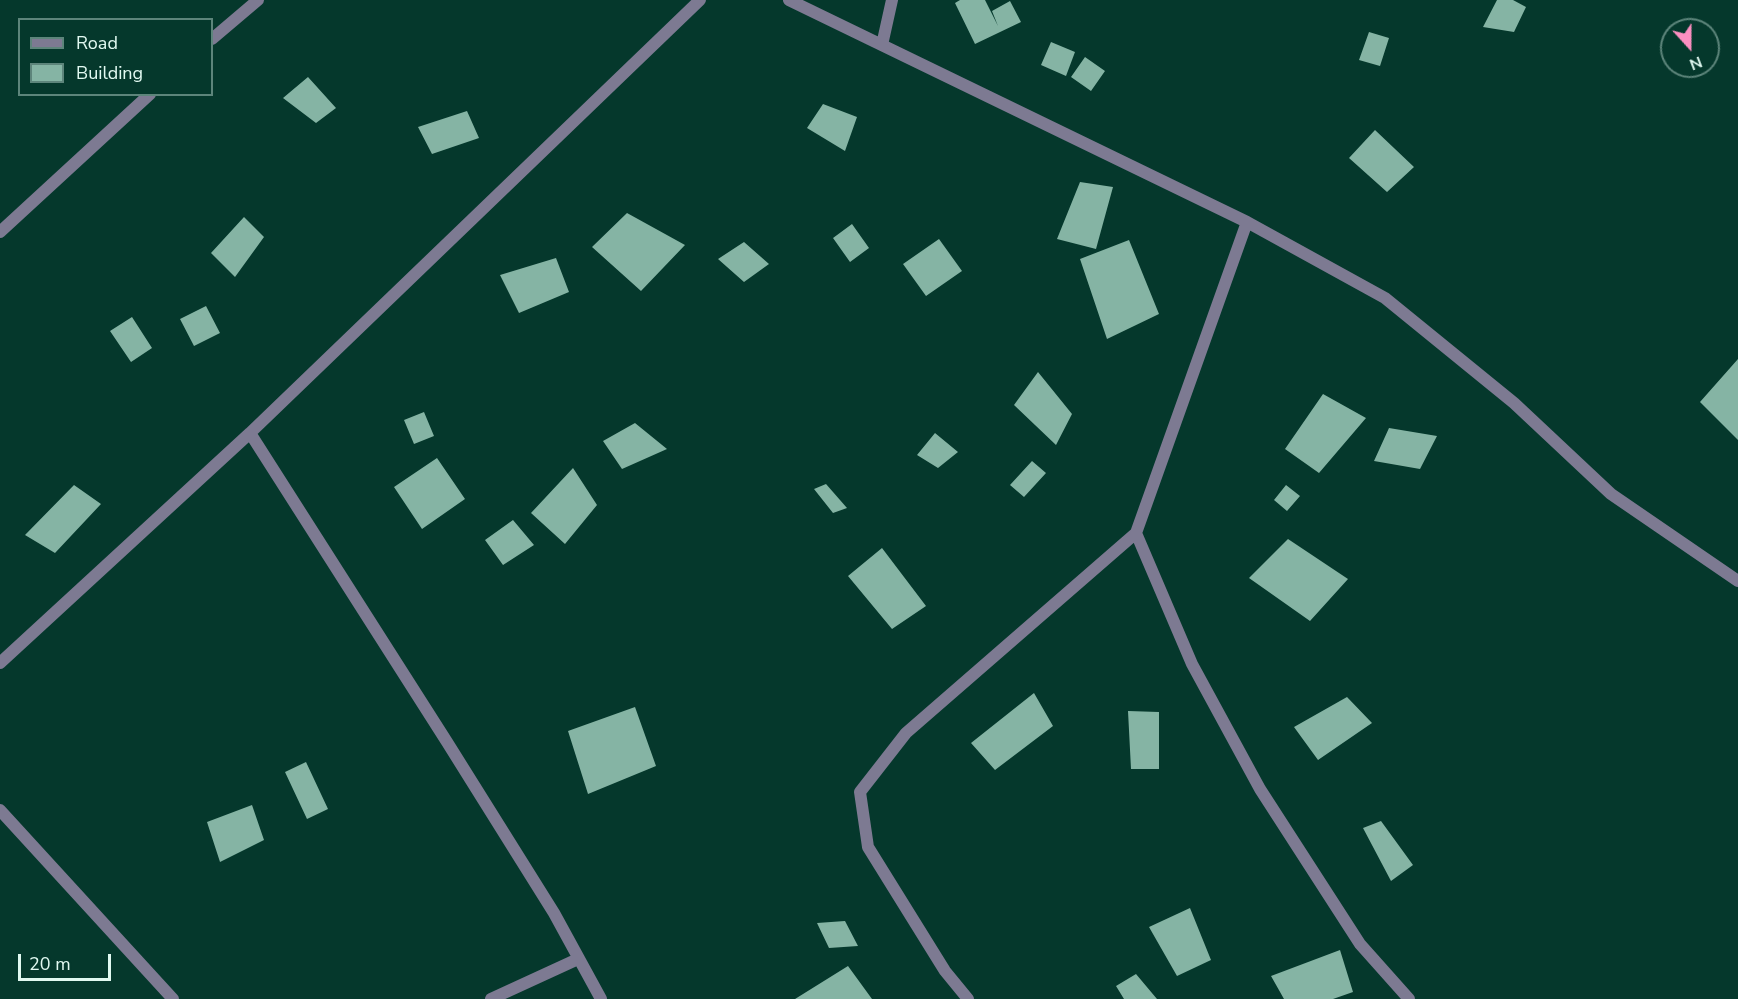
<!DOCTYPE html>
<html>
<head>
<meta charset="utf-8">
<style>
	body { margin:0 }
	#map { position:relative; width:1738px; height:999px; overflow:hidden; background:#05382c; font-family:"Nunito Sans",sans-serif }
	canvas { display:block }
	.legend { position:absolute; left:18px; top:18px; width:195px; height:78px; box-sizing:border-box; background:#05382c; border:2px solid #5d857b; margin:0; padding:8px 10px; list-style:none; font-size:18px; color:#e1f9f1 }
	.legend li { display:flex; align-items:center; gap:12px; height:30px }
	.legend b { width:30px; border:2px solid #5d857b }
	.north { position:absolute; left:1660px; top:18px; width:60px; height:60px; box-sizing:border-box; background:#05382c; border:2px solid #5d857b; border-radius:50%; rotate:159deg; font-size:16px; font-weight:700; line-height:24px; text-align:center; color:#e1f9f1 }
	.north::after { content:''; display:block; margin:auto; width:21px; height:27px; background:#fc8fc1; clip-path:polygon(50% 0,100% 100%,50% 72%,0 100%) }
	.scale { position:absolute; left:18px; top:954px; width:93px; height:27px; box-sizing:border-box; border:3px solid #e1f9f1; border-top:0; padding-left:8px; font-size:18px; line-height:21px; white-space:nowrap; color:#e1f9f1; -webkit-text-stroke:4px #05382c; paint-order:stroke }
</style>
</head>
<body>
<div id="map">
<canvas width="1738" height="999"></canvas>
<ul class="legend">
<li><b style="height:8px;background:#7d7a92"></b>Road</li>
<li><b style="height:16px;background:#85b4a4"></b>Building</li>
</ul>
<div class="north">N</div>
<div class="scale">20 m</div>
</div>
<script>
const c = document.querySelector('canvas').getContext('2d');
c.lineJoin = 'round';
function fill(path, color) { c.fillStyle = color; c.fill(path, 'evenodd'); }
function stroke(path, color, width, dash) { c.strokeStyle = color; c.lineWidth = width; c.lineCap = dash ? 'butt' : 'round'; c.setLineDash(dash || []); c.stroke(path); }
fill(new Path2D(`
	M 960,0 L 985,0 L 998,26 L 992,11 L 1010,1 L 1021,22 L 975,44 L 955,3 Z
	M 1497,0 L 1513,0 L 1526,7 L 1514,32 L 1483,27 Z
	M 1369,32 L 1389,38 L 1380,66 L 1359,60 Z
	M 1051,42 L 1075,52 L 1066,76 L 1041,65 Z
	M 1085,57 L 1105,71 L 1091,91 L 1071,77 Z
	M 308,77 L 336,108 L 316,123 L 283,98 Z
	M 823,104 L 857,117 L 845,151 L 807,128 Z
	M 467,111 L 479,138 L 432,154 L 418,127 Z
	M 1375,130 L 1414,167 L 1387,192 L 1349,158 Z
	M 1080,182 L 1113,187 L 1096,249 L 1057,239 Z
	M 627,213 L 685,245 L 641,291 L 592,247 Z
	M 244,217 L 264,237 L 235,277 L 211,253 Z
	M 852,224 L 869,248 L 850,262 L 833,238 Z
	M 939,239 L 962,271 L 926,296 L 903,264 Z
	M 1129,240 L 1159,314 L 1107,339 L 1080,259 Z
	M 744,242 L 769,264 L 744,282 L 718,259 Z
	M 556,258 L 569,292 L 519,313 L 500,275 Z
	M 206,306 L 220,333 L 194,346 L 180,319 Z
	M 132,317 L 152,348 L 131,362 L 110,331 Z
	M 1738,359 L 1738,440 L 1700,402 Z
	M 1038,372 L 1072,414 L 1056,445 L 1014,405 Z
	M 1323,394 L 1366,418 L 1319,473 L 1285,449 Z
	M 424,412 L 434,436 L 414,444 L 404,420 Z
	M 635,423 L 667,449 L 622,469 L 603,441 Z
	M 1389,428 L 1437,436 L 1420,469 L 1374,461 Z
	M 935,433 L 958,452 L 938,468 L 917,455 Z
	M 437,458 L 465,499 L 422,529 L 394,487 Z
	M 1032,461 L 1046,473 L 1024,497 L 1010,485 Z
	M 573,468 L 597,505 L 565,544 L 531,513 Z
	M 826,484 L 847,508 L 833,513 L 814,489 Z
	M 74,485 L 101,504 L 55,553 L 25,535 Z
	M 1286,485 L 1300,496 L 1287,511 L 1274,500 Z
	M 513,520 L 534,545 L 503,565 L 485,540 Z
	M 1288,539 L 1348,579 L 1310,621 L 1249,578 Z
	M 882,548 L 926,606 L 892,629 L 848,576 Z
	M 1034,693 L 1053,726 L 995,770 L 971,743 Z
	M 1347,697 L 1372,723 L 1318,760 L 1294,727 Z
	M 635,707 L 656,766 L 588,794 L 568,731 Z
	M 1128,711 L 1159,712 L 1159,769 L 1131,769 Z
	M 306,762 L 328,809 L 307,819 L 285,772 Z
	M 252,805 L 264,840 L 220,862 L 207,822 Z
	M 1381,821 L 1413,865 L 1391,881 L 1363,828 Z
	M 1190,908 L 1211,960 L 1177,976 L 1149,927 Z
	M 845,921 L 858,946 L 829,948 L 817,923 Z
	M 1340,950 L 1353,992 L 1333,999 L 1284,999 L 1271,976 Z
	M 848,966 L 872,999 L 795,999 Z
	M 1136,974 L 1157,999 L 1124,999 L 1116,986 Z`), '#85b4a4');
stroke(new Path2D(`
	M 789,0 L 1247,222 L 1385,298 L 1514,403 L 1611,494 L 1738,581
	M 212,39 L 258,0
	M 882,45 L 892,0
	M 0,232 L 150,94
	M 250,433 L 447,742 L 554,913 L 601,999
	M 1136,533 L 1192,664 L 1260,789 L 1360,944 L 1409,999
	M 0,663 L 250,433 L 700,0
	M 0,810 L 173,999
	M 491,999 L 578,959
	M 968,999 L 945,971 L 868,847 L 860,792 L 906,733 L 1136,533 L 1247,222`), '#7d7a92', 12);
</script>
</body>
</html>
